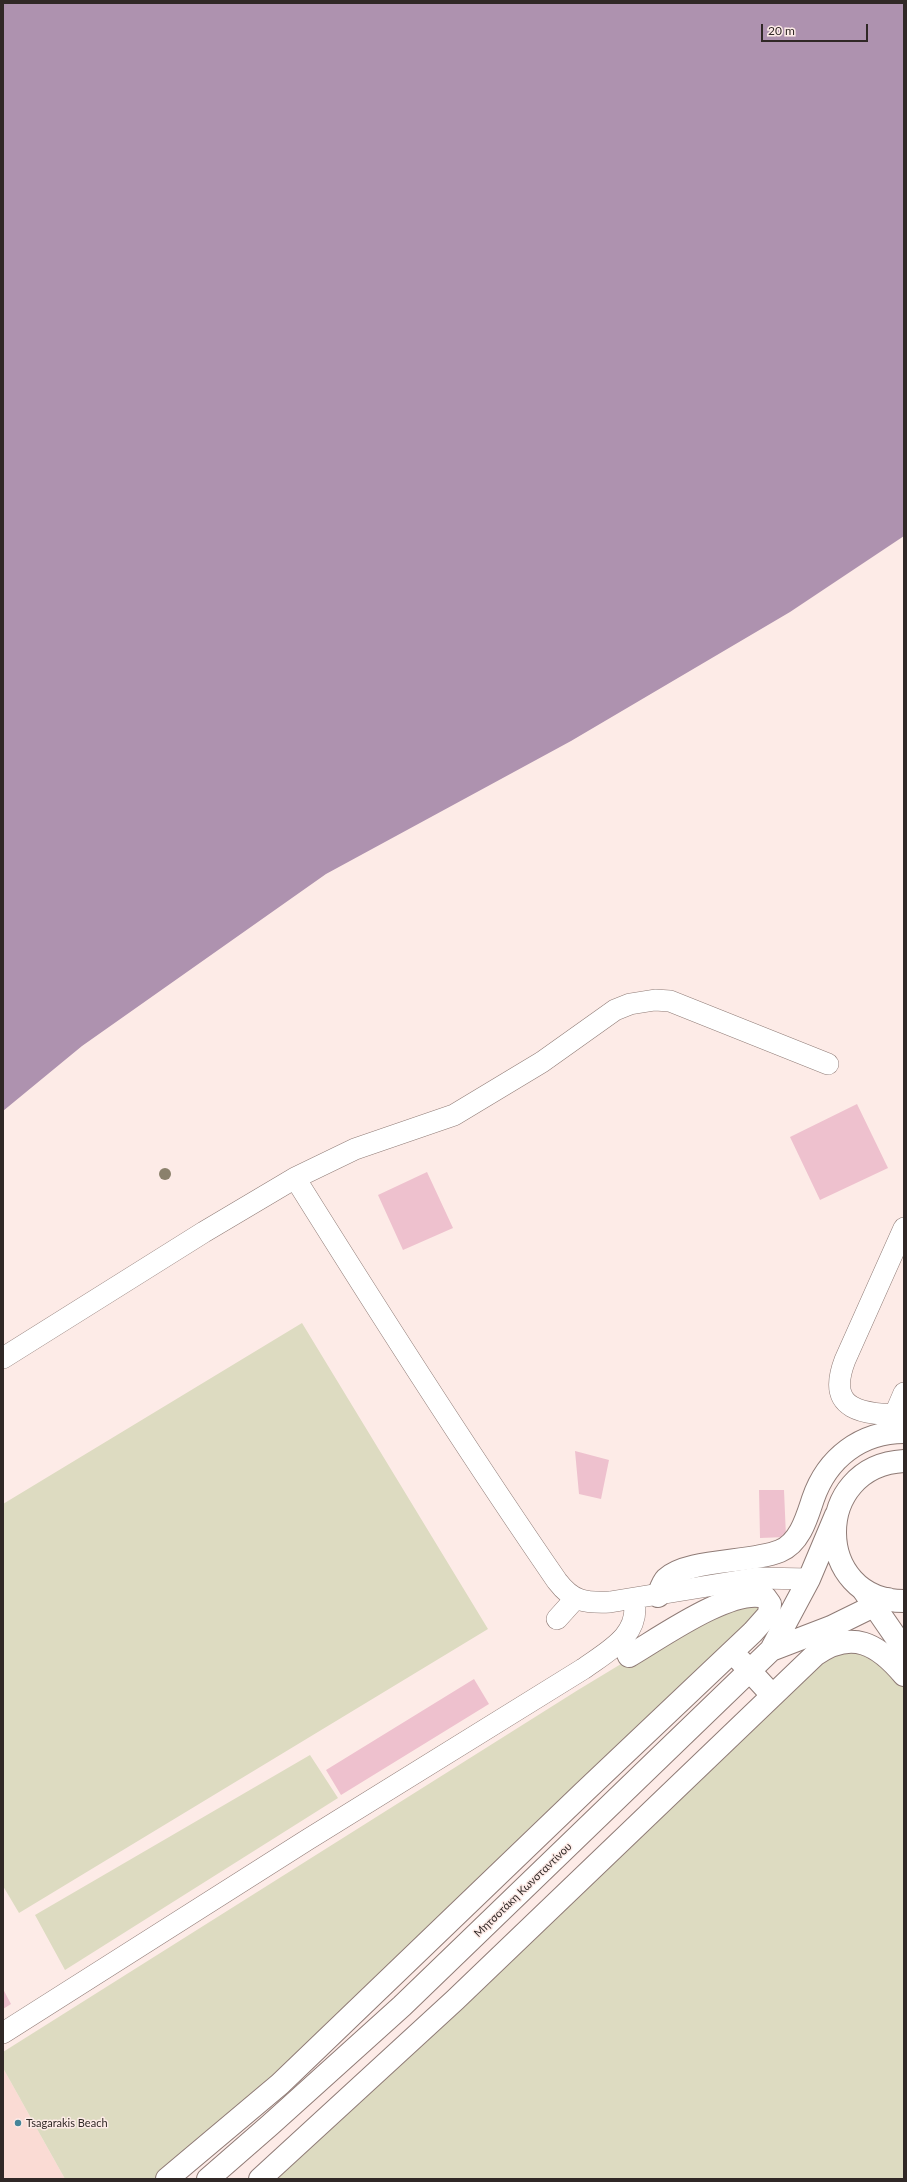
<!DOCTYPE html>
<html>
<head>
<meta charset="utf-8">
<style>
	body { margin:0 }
	#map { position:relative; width:907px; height:2182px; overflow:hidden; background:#fdebe7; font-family:Lato,sans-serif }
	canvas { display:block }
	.frame { position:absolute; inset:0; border:4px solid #302826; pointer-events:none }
	.scale { position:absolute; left:761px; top:24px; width:107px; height:18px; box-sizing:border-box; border:2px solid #302826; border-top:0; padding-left:5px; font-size:12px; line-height:14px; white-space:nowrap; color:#302826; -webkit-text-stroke:3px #fdebe7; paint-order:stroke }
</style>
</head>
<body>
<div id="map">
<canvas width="907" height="2182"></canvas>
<div class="frame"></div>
<div class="scale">20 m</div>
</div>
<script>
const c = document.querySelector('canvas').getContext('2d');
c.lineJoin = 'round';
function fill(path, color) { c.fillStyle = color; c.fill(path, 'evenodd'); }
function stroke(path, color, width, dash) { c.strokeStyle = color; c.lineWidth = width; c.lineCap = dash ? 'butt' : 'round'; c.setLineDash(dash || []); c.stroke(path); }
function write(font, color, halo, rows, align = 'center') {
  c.font = font + ' Lato,sans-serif'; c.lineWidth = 3; c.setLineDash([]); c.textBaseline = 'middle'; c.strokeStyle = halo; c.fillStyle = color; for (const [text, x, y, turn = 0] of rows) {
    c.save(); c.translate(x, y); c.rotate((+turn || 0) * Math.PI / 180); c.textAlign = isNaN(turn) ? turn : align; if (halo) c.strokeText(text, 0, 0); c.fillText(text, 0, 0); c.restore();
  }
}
fill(new Path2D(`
	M 3,2068 L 65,2179 L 3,2179 Z`), '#fadbd4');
fill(new Path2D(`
	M 302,1323 L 488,1629 L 19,1913 L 3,1886 L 3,1504 Z
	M 723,1606 L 767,1606 L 357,2003 L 157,2179 L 65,2179 L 3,2068 L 3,2052 L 578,1690 L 659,1641 Z
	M 857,1646 L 904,1682 L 904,2179 L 270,2179 L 815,1662 Z
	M 310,1755 L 338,1798 L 65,1970 L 35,1915 Z`), '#dddbc1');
fill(new Path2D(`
	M 3,3 L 904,3 L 904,536 L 790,612 L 571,741 L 326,874 L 82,1046 L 3,1111 Z`), '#ae92af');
fill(new Path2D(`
	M 857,1104 L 888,1168 L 820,1200 L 790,1137 Z
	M 427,1172 L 453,1228 L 403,1250 L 378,1195 Z
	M 575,1451 L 609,1460 L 601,1499 L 579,1494 Z
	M 759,1490 L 784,1490 L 786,1537 L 760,1538 Z
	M 474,1679 L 489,1704 L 341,1795 L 326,1770 Z
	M 3,1989 L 11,2004 L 3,2009 Z`), '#eec1ce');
const service = new Path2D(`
	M 295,1178 C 380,1314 466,1449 557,1581 C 573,1602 585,1603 610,1602 L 757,1578 L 809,1579
	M 904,1228 L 845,1360 C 825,1412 864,1414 904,1415
	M 3,1358 L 204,1232 L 295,1178 L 355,1149 L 454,1115 L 542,1062 L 615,1010 L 630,1004 L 655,1000 L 670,1001 L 828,1064
	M 895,1414 L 904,1393
	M 557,1619 L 575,1599
	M 3,2033 L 307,1840 L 583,1669 C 608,1651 641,1635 634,1600`);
const pedestrian = new Path2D(`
	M 658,1596 C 660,1591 662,1583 666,1579 C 687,1559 751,1563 780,1551 C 800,1543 807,1517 813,1499 C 827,1458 861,1432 904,1432
	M 737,1657 L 772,1695
	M 167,2179 L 280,2084 L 583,1793 L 753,1632 L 769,1614 L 770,1604 L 765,1597 C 731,1587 660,1638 629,1656 L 622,1641
	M 260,2179 L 455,2000 L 815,1655 C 852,1629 878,1644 904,1675`);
const minor = new Path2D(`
	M 864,1591 L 904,1649`);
const tertiary = new Path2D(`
	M 904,1461 C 811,1466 813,1601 904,1601
	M 771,1650 L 831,1627 L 888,1599
	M 208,2179 L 270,2125 L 402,2006 L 771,1650 L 809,1579 L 836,1515`);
stroke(service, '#8f7b76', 22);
stroke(pedestrian, '#8f7b76', 24);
stroke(minor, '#8f7b76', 24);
stroke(tertiary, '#8f7b76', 24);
stroke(service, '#fff', 21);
stroke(pedestrian, '#fff', 22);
stroke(minor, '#fff', 22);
stroke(tertiary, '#fff', 22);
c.fillStyle = '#8b816c';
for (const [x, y] of [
	[165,1174]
]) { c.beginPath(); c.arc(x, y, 6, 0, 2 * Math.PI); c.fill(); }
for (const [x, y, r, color] of [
	[18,2123,4,"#458599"]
]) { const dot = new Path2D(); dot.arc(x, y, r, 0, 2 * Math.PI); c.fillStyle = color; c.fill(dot); stroke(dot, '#fdebe7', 1.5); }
write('11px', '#302826', '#fdebe7', [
	["Μητσοτάκη Κωνσταντίνου",523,1890,-44]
]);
write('11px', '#302826', '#fdebe7', [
	["Tsagarakis Beach",26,2123]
], 'left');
</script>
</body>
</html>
